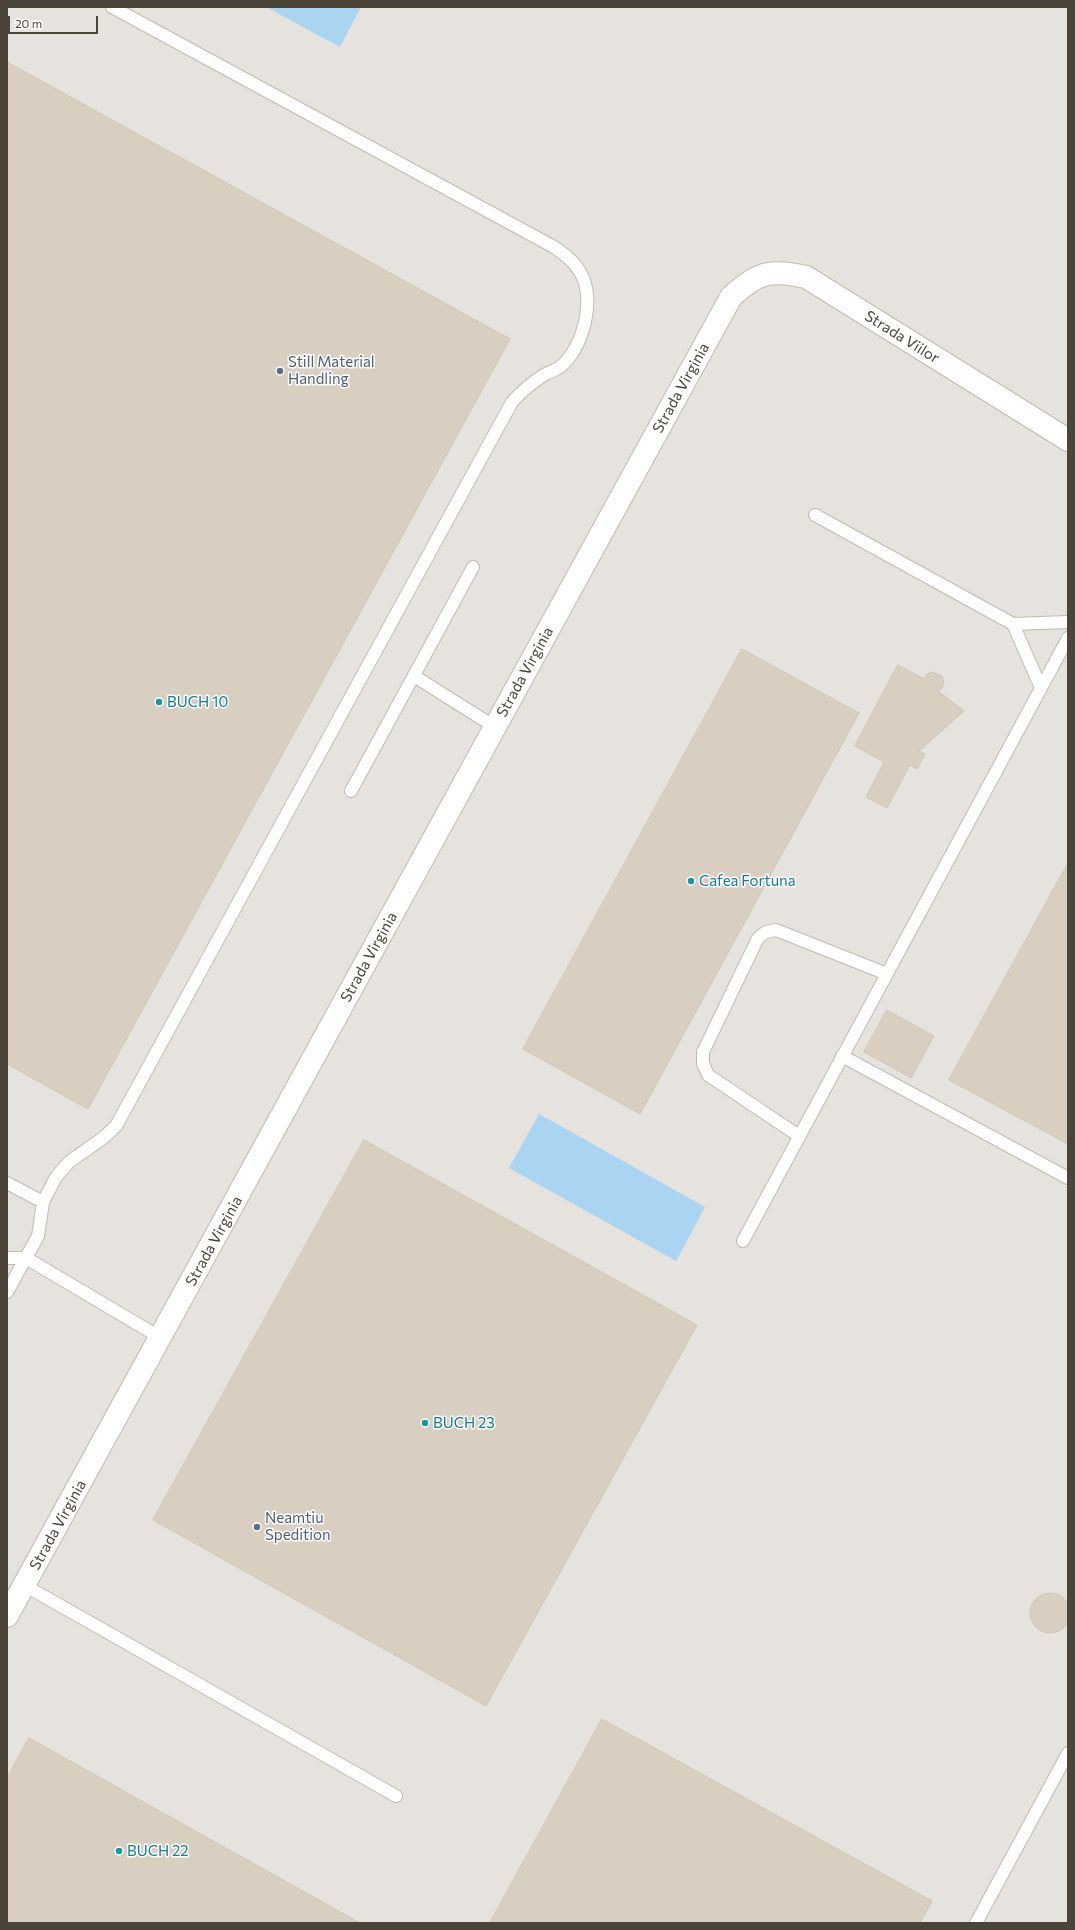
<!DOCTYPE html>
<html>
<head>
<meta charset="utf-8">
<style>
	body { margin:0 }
	#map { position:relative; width:1075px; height:1930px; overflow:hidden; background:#f6f3ec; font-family:Commissioner,sans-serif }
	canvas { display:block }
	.frame { position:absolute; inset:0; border:8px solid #4b4439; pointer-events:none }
	.scale { position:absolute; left:8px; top:16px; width:90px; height:18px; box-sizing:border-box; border:2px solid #4b4439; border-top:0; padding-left:5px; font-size:12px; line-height:14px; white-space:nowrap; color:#4b4439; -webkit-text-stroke:3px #fff; paint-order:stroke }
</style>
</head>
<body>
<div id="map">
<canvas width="1075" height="1930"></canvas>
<div class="frame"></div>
<div class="scale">20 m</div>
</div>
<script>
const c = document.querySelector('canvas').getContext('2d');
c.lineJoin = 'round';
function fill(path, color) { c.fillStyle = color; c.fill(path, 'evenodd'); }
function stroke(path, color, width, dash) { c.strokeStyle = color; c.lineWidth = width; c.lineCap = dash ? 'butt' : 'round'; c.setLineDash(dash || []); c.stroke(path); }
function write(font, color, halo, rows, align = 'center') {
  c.font = font + ' Commissioner,sans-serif'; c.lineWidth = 3; c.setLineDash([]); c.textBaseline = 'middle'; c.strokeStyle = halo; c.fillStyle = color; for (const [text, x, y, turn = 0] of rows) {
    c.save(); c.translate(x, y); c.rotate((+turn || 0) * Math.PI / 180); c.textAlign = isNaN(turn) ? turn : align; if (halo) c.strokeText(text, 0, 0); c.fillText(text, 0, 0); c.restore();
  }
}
fill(new Path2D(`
	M 7,7 L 1068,7 L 1068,1923 L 7,1923 Z`), '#e6e2dd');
fill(new Path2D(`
	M 266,7 L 361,7 L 340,47 Z
	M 539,1114 L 705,1207 L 676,1261 L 509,1168 Z`), '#a9d4f2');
const building = new Path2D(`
	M 7,62 L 510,339 L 88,1109 L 7,1064 Z
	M 742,649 L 859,713 L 640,1114 L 523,1049 Z
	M 898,665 L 924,679 L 927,674 L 932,672 L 942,676 L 944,682 L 942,688 L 938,691 L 964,711 L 919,751 L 925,754 L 917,769 L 910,765 L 887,808 L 866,797 L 884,762 L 855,746 Z
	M 1068,863 L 1068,1144 L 949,1080 Z
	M 887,1010 L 934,1036 L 911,1078 L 864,1052 Z
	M 364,1140 L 697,1325 L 486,1706 L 153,1520 Z
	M1030 1613a20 20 0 1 1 40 0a20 20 0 1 1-40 0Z
	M 602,1719 L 932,1901 L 920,1923 L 490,1923 Z
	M 29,1738 L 360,1923 L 7,1923 L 7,1778 Z`);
fill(building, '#d8cfc1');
stroke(building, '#d3c7b4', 1);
const lane = new Path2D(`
	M 815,515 L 1013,624 L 1068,622
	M 1013,624 L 1041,688
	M 414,676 L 495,727
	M 351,791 L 473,567
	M 842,1056 L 1068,1178
	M 799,1136 L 708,1075 L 703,1063 L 703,1052 L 758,938 L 766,932 L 776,930 L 887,974
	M 7,1183 L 43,1202
	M 743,1241 L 1068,638
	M 7,1258 L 26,1258 L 161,1338
	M 7,1292 L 38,1236 L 43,1202 L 56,1177 L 69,1162 L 103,1138 L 116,1126 L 512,402 C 522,391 531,383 544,375 C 549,372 556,370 560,367 C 584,348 596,297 580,272 C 574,261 564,254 554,247 L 112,7
	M 24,1585 L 396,1796
	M 976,1923 L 1068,1753`);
const street = new Path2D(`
	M 7,1616 L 731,297 C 758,272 770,269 806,277 L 1068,440`);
stroke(lane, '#c2bbae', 14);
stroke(street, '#c2bbae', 24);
stroke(lane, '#fff', 12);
stroke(street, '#fff', 22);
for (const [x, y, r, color] of [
	[280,371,4,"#5c6f8a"],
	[159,702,4,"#0f9aa8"],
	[691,881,4,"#0f9aa8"],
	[425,1423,4,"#0f9aa8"],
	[257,1527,4,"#5c6f8a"],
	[119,1851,4,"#0f9aa8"]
]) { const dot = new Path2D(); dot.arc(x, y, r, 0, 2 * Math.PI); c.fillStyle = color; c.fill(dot); stroke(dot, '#fff', 1.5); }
write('15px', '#4b4439', '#fff', [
	["Strada Viilor",902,337,32],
	["Strada Virginia",681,388,-61],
	["Strada Virginia",525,672,-61],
	["Strada Virginia",369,957,-61],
	["Strada Virginia",214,1241,-61],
	["Strada Virginia",58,1525,-61]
]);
write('15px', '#4e5e75', '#fff', [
	["Still Material",288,362],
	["Handling",288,379],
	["Neamtiu",265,1518],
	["Spedition",265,1535]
], 'left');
write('15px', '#0d838f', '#fff', [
	["BUCH 10",167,702],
	["Cafea Fortuna",699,881],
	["BUCH 23",433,1423],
	["BUCH 22",127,1851]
], 'left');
</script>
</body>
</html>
